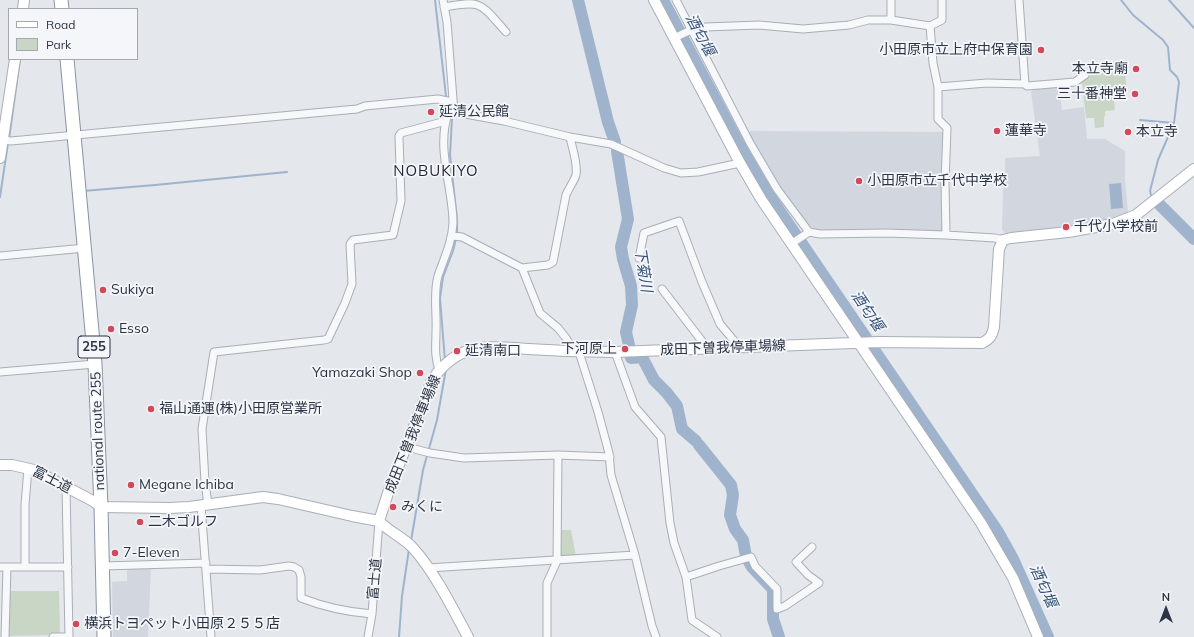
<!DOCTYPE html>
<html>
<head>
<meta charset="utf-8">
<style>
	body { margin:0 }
	#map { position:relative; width:1194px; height:637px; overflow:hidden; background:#e4e7ec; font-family:Mulish,sans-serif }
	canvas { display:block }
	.legend { position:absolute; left:8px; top:8px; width:130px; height:52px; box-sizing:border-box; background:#f4f6f9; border:1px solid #a4a8b1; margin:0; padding:5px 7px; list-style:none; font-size:12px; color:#2b3445 }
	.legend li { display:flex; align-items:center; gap:8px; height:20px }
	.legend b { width:20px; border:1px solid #a4a8b1 }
	.north { position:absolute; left:1146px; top:589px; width:40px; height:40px; -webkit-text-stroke:3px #f4f6f9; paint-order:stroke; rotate:0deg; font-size:11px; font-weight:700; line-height:16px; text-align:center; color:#2b3445 }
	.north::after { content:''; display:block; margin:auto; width:14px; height:18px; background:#2b3445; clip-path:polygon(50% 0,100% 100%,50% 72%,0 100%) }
</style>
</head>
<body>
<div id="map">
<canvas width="1194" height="637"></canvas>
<ul class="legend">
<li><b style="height:5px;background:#fff"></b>Road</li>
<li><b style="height:11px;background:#c9d6c5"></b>Park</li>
</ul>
<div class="north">N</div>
</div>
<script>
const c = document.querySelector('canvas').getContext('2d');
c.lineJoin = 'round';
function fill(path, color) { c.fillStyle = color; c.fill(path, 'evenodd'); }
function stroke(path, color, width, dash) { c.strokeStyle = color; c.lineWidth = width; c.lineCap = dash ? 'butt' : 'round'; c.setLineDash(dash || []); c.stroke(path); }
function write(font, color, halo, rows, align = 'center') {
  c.font = font + ' Mulish,"Noto Sans JP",sans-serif'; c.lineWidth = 3.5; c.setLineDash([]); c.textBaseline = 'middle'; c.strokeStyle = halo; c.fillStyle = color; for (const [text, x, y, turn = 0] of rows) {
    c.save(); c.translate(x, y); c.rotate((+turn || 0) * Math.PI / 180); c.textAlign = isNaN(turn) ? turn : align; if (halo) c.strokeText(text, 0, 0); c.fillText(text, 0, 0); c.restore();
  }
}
fill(new Path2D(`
	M 1059,86 L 1062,110 L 1084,107 L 1087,139 L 1105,139 L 1125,151 L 1125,180 L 1128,212 L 1108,220 L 1072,226 L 1069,224 L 1066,225 L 1064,227 L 1005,233 L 1002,230 L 1003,189 L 1005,185 L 1005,158 L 1040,156 L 1031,92 L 1034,88 Z
	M 750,131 L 943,132 L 942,183 L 944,232 L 819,232 L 813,229 L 787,200 L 753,142 L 749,134 Z
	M 151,567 L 148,637 L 113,637 L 112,582 L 127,581 L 127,568 Z`), '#d2d6de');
fill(new Path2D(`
	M 1125,69 L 1127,93 L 1119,95 L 1119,97 L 1117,97 L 1117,100 L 1114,100 L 1115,110 L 1105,111 L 1105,116 L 1104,117 L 1104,127 L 1095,128 L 1094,118 L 1086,118 L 1082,82 L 1088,76 Z
	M 560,530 L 571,530 L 576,556 L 560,557 Z
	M 9,591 L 59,591 L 60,635 L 9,636 Z`), '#c9d6c5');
fill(new Path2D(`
	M 1121,183 L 1123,208 L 1111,209 L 1109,184 Z`), '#9fb4cc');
stroke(new Path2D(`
	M 435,0 L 446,96
	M 1121,0 L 1133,15 L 1163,40 L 1168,47 L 1170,70 L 1177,77 L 1179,82 L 1174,123 L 1158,160 L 1150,191 L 1151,195 L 1153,198
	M 1169,0 L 1194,28
	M 1140,120 L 1174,123
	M 9,139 L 20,59
	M 83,191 L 155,185 L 287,172
	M 0,197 L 8,143
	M 445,361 L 440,298 L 443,277 L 453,251 L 457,234 L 457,219 L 450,155 L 452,119
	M 411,541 L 423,470 L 437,420 L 446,369
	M 399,637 L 402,596 L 409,549`), '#9fb4cc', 2);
stroke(new Path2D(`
	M 578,0 L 608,122 L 615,142
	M 663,0 L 740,146 L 768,194 L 998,532 L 1013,559 L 1048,637
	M 617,151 L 628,219 L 621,247 L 623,259 L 631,286 L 632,305 L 626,332 L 629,345
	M 1160,205 L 1194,239
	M 631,358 L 642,357 L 654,380 L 667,393 L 677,406 L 682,429 L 696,441
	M 699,445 L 731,485 L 733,495 L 730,515 L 735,529 L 743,540 L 746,556
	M 748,560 L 752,567 L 773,589 L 773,619 L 779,637`), '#9fb4cc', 12);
const street = new Path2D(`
	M 443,0 L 447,22 L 454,112
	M 676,0 L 750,143 L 777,189 L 809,232
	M 1019,0 L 1025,84
	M 444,7 C 483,0 480,3 506,32
	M 891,20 L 891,0
	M 930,26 L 933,63 L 938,87 L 938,119 L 947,128 L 945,183 L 946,235
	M 674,38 L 691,30 L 706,27 L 759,25 L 803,29 L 849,25 L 868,20 L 891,20 L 930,26 L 942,20 L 942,0
	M 938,87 L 987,83 L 1025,84 L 1027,86 L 1075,82 L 1085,75
	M 3,140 L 11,141 L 357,109 L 365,106 L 438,99 L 452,102
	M 452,236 L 462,237 L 522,268 L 540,313 L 558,328 L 566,338 L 574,352
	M 791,244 L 809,232 L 820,234 L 886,233 L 946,235 L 995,238 L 1003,240
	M 0,256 L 85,248
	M 639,258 L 644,233 L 679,221 L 702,282 L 720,324 L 740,348
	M 522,268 L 548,265 L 553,262 L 566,195 C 569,188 574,181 576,175 C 578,163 572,148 570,137
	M 662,289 L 708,349
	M 579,352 L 598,412 L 609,453 L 611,475 L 635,555 L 652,626 L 656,637
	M 615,352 L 635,407 L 661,437 L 670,523 L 674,543 L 686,577 L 692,620 L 717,637
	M 439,370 C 434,354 436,346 436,331 C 437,312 433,294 438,276 C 444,258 452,243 453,223 C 453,188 436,149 448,114 L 454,112 L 504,121 L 570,137 L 611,144 L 664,168 L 681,173 L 698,172 L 740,163
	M 0,372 L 95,364
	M 407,447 L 430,453 L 464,458 L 558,455 L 610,457
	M 66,487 L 69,637
	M 208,505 L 205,482 L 202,429 L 214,352 L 324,340 L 328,339 L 345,303 L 352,284 L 350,244 L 353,240 L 393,235 L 401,201 L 399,136 L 401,133 L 446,121
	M 201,506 L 211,637
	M 103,566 L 206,563
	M 0,567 L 68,567
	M 25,567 L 25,505 L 28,468
	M 428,568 L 635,555
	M 206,569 L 260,570 L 289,566 L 294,567 L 299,570 L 301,577 L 301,598 C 324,607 347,612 372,614
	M 686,577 L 719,566 L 751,557 L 755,566 L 777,589 L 777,609 L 785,606 L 819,583 L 808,575 L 796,562 L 812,547
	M 5,637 L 7,567
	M 53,637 L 69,637
	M 368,637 L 372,614 L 379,521
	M 547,637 L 547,583 L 557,561 L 558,455`);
const secondary = new Path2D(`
	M 654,0 L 740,163 L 761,199 L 981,523 L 1013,578 L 1038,637
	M 23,9 L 24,0
	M 0,158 L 15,59
	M 0,465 L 12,465 L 34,470 L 93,501 L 101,507 L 170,508 L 189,507 L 263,497 L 278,499 L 352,516 L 379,521
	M 379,521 L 388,493 L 432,380 C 443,364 459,351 479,348 C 495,346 512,348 528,349 C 557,351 586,352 615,352 L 879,342 L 982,343 C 990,339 992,336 994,327 L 999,249 L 1003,240 L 1011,238 L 1068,232 L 1113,224 L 1136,215 L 1194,169
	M 379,521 C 389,532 403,537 413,548 C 434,571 453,609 468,637`);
const highway = new Path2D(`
	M 61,0 L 62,9
	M 67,59 L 95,364 L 101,507 L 104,637`);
stroke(street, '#a9aeb7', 9);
stroke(secondary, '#a9aeb7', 12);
stroke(highway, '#8b94a3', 15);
stroke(street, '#f7f8fa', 7);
stroke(secondary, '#fff', 10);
stroke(highway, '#fff', 13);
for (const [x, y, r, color] of [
	[1041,50,4,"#d1495b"],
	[1136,69,4,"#d1495b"],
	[1135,94,4,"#d1495b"],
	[431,112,4,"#d1495b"],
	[997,131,4,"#d1495b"],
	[1128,132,4,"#d1495b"],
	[859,181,4,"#d1495b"],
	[1066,227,4,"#d1495b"],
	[103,290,4,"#d1495b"],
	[111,329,4,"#d1495b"],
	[625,349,4,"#d1495b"],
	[457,351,4,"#d1495b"],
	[420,373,4,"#d1495b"],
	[151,409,4,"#d1495b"],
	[131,485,4,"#d1495b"],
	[393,507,4,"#d1495b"],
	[140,522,4,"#d1495b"],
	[115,553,4,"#d1495b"],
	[76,624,4,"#d1495b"]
]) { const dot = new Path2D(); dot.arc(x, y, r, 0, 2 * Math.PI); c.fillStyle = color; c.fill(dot); stroke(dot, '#f4f6f9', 1.5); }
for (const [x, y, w] of [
	[94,347,32]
]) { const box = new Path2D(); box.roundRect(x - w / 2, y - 11, w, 22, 3); c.fillStyle = '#f4f6f9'; c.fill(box); stroke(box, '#2b3445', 1); }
write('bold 13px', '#2b3445', null, [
	["255",94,347]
]);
write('14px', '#2b3445', '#f4f6f9', [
	["小田原市立上府中保育園",1033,50,"right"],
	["本立寺廟",1128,69,"right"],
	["三十番神堂",1127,94,"right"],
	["延清公民館",439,112],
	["蓮華寺",1005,131],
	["本立寺",1136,132],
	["小田原市立千代中学校",867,181],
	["千代小学校前",1074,227],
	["Sukiya",111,290],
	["Esso",119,329],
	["下河原上",617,349,"right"],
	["延清南口",465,351],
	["Yamazaki Shop",412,373,"right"],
	["福山通運(株)小田原営業所",159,409],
	["Megane Ichiba",139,485],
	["みくに",401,507],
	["二木ゴルフ",148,522],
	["7-Eleven",123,553],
	["横浜トヨペット小田原２５５店",84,624]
], 'left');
write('14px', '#2b3445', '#f4f6f9', [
	["成田下曽我停車場線",723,348,-2],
	["national route 255",98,431,-92],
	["成田下曽我停車場線",413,434,-68],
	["富士道",52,480,27],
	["富士道",375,579,-85]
]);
write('italic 15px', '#34527a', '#f4f6f9', [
	["酒匂堰",700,35,62],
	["下菊川",643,270,81],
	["酒匂堰",867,311,56],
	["酒匂堰",1043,586,66]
]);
c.letterSpacing = '1px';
write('15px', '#1d2536', '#f4f6f9', [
	["NOBUKIYO",436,171]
]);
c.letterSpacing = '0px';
</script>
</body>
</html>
